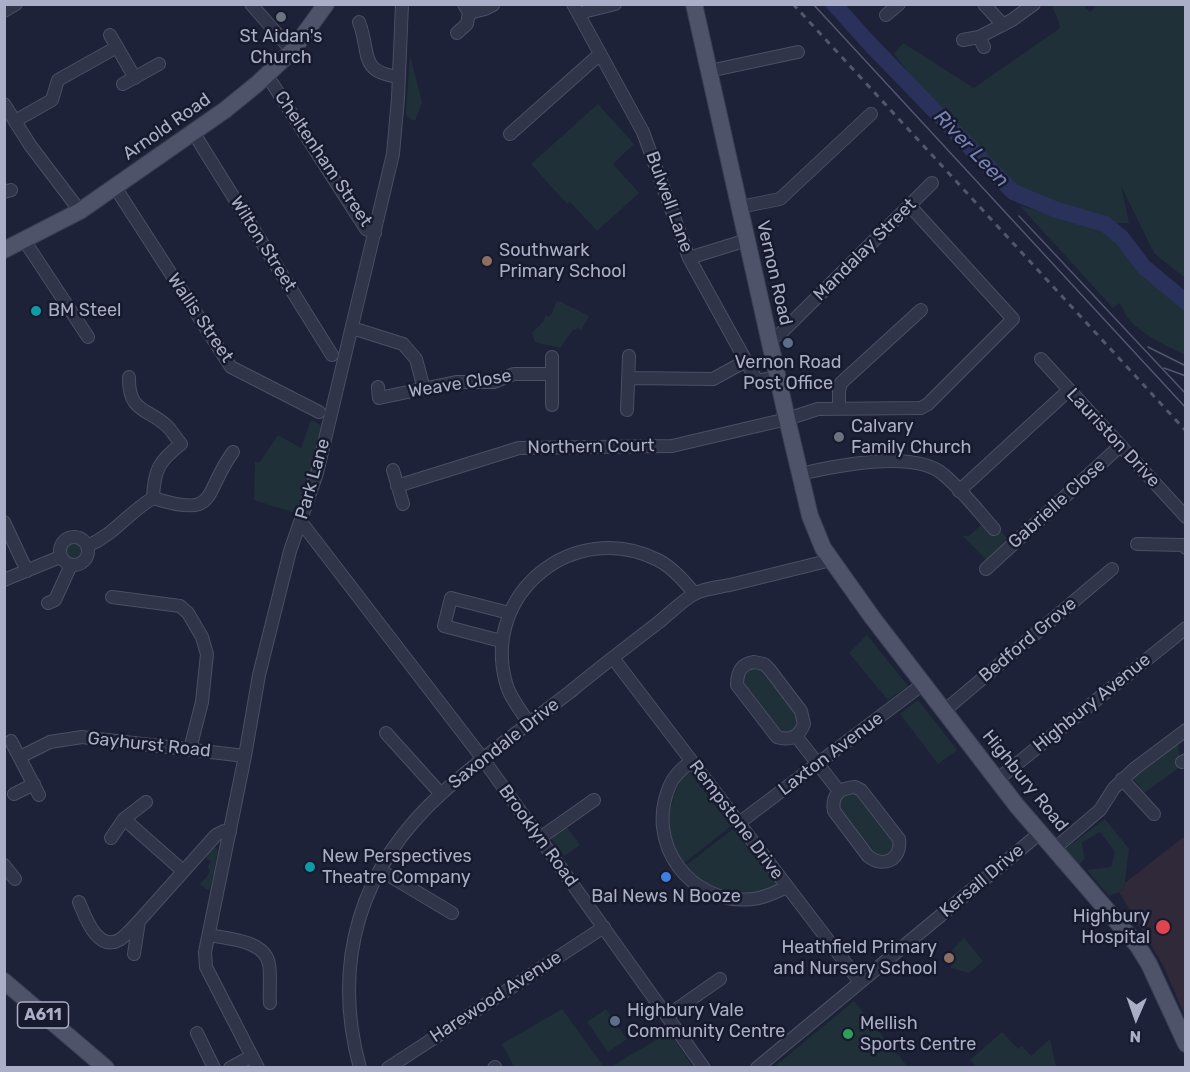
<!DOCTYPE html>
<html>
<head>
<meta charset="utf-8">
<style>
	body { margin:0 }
	#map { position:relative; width:1190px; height:1072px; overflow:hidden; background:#1d2238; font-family:Rubik,sans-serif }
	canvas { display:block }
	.frame { position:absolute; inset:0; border:6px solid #aaaec6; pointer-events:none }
	.north { position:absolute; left:1106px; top:988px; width:60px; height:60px; -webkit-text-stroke:4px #171a2d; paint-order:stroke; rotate:182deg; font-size:16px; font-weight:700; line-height:24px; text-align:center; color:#aaaec6 }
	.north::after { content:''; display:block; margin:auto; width:21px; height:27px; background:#aaaec6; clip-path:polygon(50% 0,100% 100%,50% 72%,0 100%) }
</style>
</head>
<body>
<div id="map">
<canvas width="1190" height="1072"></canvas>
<div class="frame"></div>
<div class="north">N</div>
</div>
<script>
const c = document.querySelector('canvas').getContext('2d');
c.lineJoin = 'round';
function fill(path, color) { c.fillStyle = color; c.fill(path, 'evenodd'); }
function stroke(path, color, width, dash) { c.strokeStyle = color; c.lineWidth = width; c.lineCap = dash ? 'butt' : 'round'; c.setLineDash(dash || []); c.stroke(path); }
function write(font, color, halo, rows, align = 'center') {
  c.font = font + ' Rubik,sans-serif'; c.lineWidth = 5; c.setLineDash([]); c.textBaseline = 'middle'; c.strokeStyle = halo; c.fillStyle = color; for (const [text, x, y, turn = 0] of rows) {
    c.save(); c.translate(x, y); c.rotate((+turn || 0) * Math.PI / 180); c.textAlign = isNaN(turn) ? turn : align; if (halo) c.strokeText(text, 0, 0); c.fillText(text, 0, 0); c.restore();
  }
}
fill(new Path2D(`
	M 1185,836 L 1185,1016 L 1163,965 L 1117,889 Z`), '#2f2939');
fill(new Path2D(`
	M 1059,5 L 1083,5 L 1090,12 L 1097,5 L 1185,5 L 1185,278 L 1154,253 L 1121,186 L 1129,223 L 1112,223 L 1012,194 L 945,119 L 894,54 L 903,43 L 974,88 L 1060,28 L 1058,19 L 1052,7 Z
	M 410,55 L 422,102 L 415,121 L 407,117 L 406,113 Z
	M 598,104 L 634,144 L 613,164 L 639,193 L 597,231 L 570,202 L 567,204 L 531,164 Z
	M 1020,206 L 1113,230 L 1120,235 L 1149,271 L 1166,287 L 1185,297 L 1185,354 C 1170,349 1134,330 1126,315 C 1123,310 1123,308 1119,303 L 1113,308 Z
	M 559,301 L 589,316 L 581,331 L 578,328 L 572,331 L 560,348 L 535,342 L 532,333 L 543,322 L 546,314 L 548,317 L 552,314 L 556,302 Z
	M 311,420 L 321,425 L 312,473 L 298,514 L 254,500 L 255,462 L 260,462 L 278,435 L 301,448 Z
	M 983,523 L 998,528 L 1009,540 L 987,561 L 963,536 L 969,536 Z
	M64 551a10 10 0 1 1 20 0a10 10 0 1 1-20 0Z
	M 867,635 L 908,686 L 888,700 L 849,653 Z
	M 756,667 L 765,671 L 765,675 L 795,714 L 797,715 L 798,726 L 789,734 L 782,734 L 747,688 L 745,687 L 743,678 L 745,672 Z
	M 918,700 L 957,750 L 938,764 L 900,714 Z
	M 1178,743 L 1180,767 L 1144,793 L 1132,777 Z
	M 688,770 L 731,826 L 683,864 C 663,830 666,801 688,770 Z
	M 852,792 L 859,796 L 859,799 L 890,837 L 893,839 L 895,848 L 890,855 L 882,857 L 873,854 L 873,850 L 843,812 L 839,811 L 839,799 Z
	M 1105,819 L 1129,849 L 1124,890 L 1109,896 L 1087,870 L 1111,867 L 1115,852 L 1100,832 L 1082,842 L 1084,859 L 1079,865 L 1065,849 Z
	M 566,826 L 580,845 L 564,856 L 550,837 Z
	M 733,829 L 778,886 C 742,901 713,894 685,866 Z
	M 214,847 L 218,849 L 210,889 L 206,889 L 200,884 L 208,875 L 210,870 L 207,867 L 211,862 L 205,856 Z
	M 964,938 L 983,961 L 969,973 L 951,968 L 952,950 Z
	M 854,1001 L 908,1067 L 774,1067 Z
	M 562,1009 L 604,1067 L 514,1067 L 502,1044 Z
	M 606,1009 L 627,1039 L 608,1052 L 587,1022 Z
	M 669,1032 L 693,1067 L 611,1067 Z
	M 1002,1032 L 1018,1049 L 1022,1046 L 1031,1056 L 1050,1039 L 1056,1067 L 977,1067 L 970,1060 Z`), '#1f3039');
stroke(new Path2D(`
	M 834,4 L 869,43 L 1013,192 L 1057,210 L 1105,224 L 1122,238 L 1144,267 L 1186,302`), '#2a325b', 16);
const minor = new Path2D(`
	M 251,4 L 292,51
	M 573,4 L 643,132 L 689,258 L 757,381 L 778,377
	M 984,4 L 1003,25
	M 4,11 L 16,4
	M 469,13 L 485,9 L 493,5
	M 579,15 L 587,11 L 615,4
	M 886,15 L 899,4
	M 359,22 C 371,53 358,72 399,77
	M 457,33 L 467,24 L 469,13 L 464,4
	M 110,35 L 135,78
	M 979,37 L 1012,20 L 1034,4
	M 963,40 L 979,37 L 984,47
	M 709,71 L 798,52
	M 272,83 L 366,229 L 375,233
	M 123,84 L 159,64
	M 4,104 L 30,145 L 80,211
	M 15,121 L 52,100 L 58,80 L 117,47
	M 193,132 L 332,355
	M 510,134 L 600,54
	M 115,187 L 231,367 L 319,412
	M 4,192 L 11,190
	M 740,207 L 780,199 L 871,114
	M 24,240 L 88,337
	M 689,258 L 747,240
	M 352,328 L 403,344 L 416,359 L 424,389
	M 769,338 L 780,334 L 932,183
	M 552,357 L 552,405
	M 1041,359 L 1186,517
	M 129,377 C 128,414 150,408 169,428 C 173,433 177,439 181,444 C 159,461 154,470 153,498
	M 628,378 L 713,379 L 746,361
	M 378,387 L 379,398 L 456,382 L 494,382 L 514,374 L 552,374
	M 839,409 L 839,391 L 841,383 L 921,310
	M 627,410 L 629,356
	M 393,470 L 403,504
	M 800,474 C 835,466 915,449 944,475 C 962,490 978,511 994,529
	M 397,486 L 519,448 L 672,446 L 787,419 L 818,409 L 921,408 L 928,404 L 1013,319 L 910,206
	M 959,491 L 1069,390
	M 4,522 L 27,571
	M 301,522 L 483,759 L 704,1068
	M60 551a14 14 0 1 1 28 0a14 14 0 1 1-28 0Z
	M 1137,544 L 1183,545 L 1186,548
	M 87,546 C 114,535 129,512 153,498 C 220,519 202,494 233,452
	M 986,569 L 1120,446
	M 4,580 L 60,557
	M 112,597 L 180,606 L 188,613 L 202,637 L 207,654 L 202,702 L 190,749
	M 48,603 L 55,600 L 71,565
	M 501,641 L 444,626 L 451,598 L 509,613
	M 613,658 L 860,982
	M 754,662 L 764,664 L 770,670 L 801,711 L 804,724 C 799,737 790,741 777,737 L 737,685 C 737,672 741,664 754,662 Z
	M 944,711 L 1112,569
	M 529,723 C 521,711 510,698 506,683 C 481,593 574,518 658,560 C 673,568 684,581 695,594
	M 386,733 L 441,794
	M 796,736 L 839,791
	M 11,741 L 39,795
	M 20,757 L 50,742 L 82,737 L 245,756
	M 691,761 C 683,768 674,775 670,785 C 644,843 690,906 753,899 C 765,898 776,892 787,887
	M 1182,762 L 1186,760
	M 998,779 L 1186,628
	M 1122,779 L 1154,814
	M 855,787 L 861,790 L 899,839 C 902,859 884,869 868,856 L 834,811 C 831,795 840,788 855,787 Z
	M 14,794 L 34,784
	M 124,819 L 183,871
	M 739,823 L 923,684
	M 111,838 L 124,819 L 146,802
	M 540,838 L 594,800
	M 1054,849 L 1100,810 L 1114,788 L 1134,769 L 1186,730
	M 4,865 L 15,879
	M 380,870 L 452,913
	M 79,902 C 85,916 97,952 119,940 C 126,936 133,927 139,921
	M 209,935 C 228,939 265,940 269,964 C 271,974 269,992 270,1003
	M 134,954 L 139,921 L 216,835 L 224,831 L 230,832
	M 667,1016 L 720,979
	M 197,1033 L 214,1068
	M 230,1068 L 252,1056
	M 258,1068 L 206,967 L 205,952 L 245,756 L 259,675 L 290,551 L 317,473 L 393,154 L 398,98 L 402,4
	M 360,1068 C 331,962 360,867 442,793 C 482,757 527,725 570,692 C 599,668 629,645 659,622 C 670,613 682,601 694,594 C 705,588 722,587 734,584 C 766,576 798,568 831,560
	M 388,1068 L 604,927
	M 494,1068 L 495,1067
	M 757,1068 L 1040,833`);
const major = new Path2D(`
	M 694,4 L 787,419 L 810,516 L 823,548 L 872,617 L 1017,806 L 1138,946 L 1149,964 L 1186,1044
	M 4,250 L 80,211 L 225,110 L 257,84 L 292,51 L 326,4
	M 4,981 L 106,1068`);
stroke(minor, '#4b4f64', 14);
stroke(major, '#3a3e52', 18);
stroke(minor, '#313549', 12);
stroke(major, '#4e5369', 16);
stroke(new Path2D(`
	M 813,4 L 1186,408
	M 1019,216 L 1186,394
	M 1148,347 L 1186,366
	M 1164,368 L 1186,376`), '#525770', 1.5);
stroke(new Path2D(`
	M 793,4 L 1186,431`), '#525770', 3, [6, 6]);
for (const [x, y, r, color] of [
	[281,17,6,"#6b7280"],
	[487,261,6,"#8d6e63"],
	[36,311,6,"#0f9aa8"],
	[788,343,6,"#5c6f8a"],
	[839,437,6,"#6b7280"],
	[310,867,6,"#0f9aa8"],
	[666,877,6,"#3f7fe0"],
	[1163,927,8,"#e0444e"],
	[949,958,6,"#8d6e63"],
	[615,1021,6,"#5c6f8a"],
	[848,1034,6,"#2e9e5b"]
]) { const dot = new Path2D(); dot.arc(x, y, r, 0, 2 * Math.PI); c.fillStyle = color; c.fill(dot); stroke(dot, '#171a2d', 2); }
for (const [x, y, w] of [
	[43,1015,51]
]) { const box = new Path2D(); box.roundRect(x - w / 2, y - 13, w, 26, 4.5); c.fillStyle = '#171a2d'; c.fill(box); stroke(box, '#aaaec6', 1.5); }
write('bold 16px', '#aaaec6', null, [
	["A611",43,1015]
]);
write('18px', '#aaaec6', '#171a2d', [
	["St Aidan's",281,37,"center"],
	["Church",281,58,"center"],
	["Southwark",499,251],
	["Primary School",499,272],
	["BM Steel",48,311],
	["Vernon Road",788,363,"center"],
	["Post Office",788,384,"center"],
	["Calvary",851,427],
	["Family Church",851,448],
	["New Perspectives",322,857],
	["Theatre Company",322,878],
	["Bal News N Booze",666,897,"center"],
	["Highbury",1150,917,"right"],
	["Hospital",1150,938,"right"],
	["Heathfield Primary",937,948,"right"],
	["and Nursery School",937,969,"right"],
	["Highbury Vale",627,1011],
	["Community Centre",627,1032],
	["Mellish",860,1024],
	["Sports Centre",860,1045]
], 'left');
write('18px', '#aaaec6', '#171a2d', [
	["Arnold Road",167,127,-35],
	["Cheltenham Street",323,159,56],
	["Bulwell Lane",669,202,70],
	["Wilton Street",263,244,58],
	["Mandalay Street",865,250,-45],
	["Vernon Road",774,273,77],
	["Wallis Street",200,318,56],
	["Weave Close",460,384,-9],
	["Lauriston Drive",1113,438,47],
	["Northern Court",591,447,-1],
	["Park Lane",313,479,-74],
	["Gabrielle Close",1057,504,-42],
	["Bedford Grove",1028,640,-40],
	["Highbury Avenue",1092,703,-39],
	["Saxondale Drive",504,744,-38],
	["Gayhurst Road",149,745,6],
	["Laxton Avenue",831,754,-37],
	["Highbury Road",1025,781,51],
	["Rempstone Drive",736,820,53],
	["Brooklyn Road",538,836,54],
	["Kersall Drive",982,881,-40],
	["Harewood Avenue",496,997,-33]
]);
write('italic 20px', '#7782b6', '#171a2d', [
	["River Leen",971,149,46]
]);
</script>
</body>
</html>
